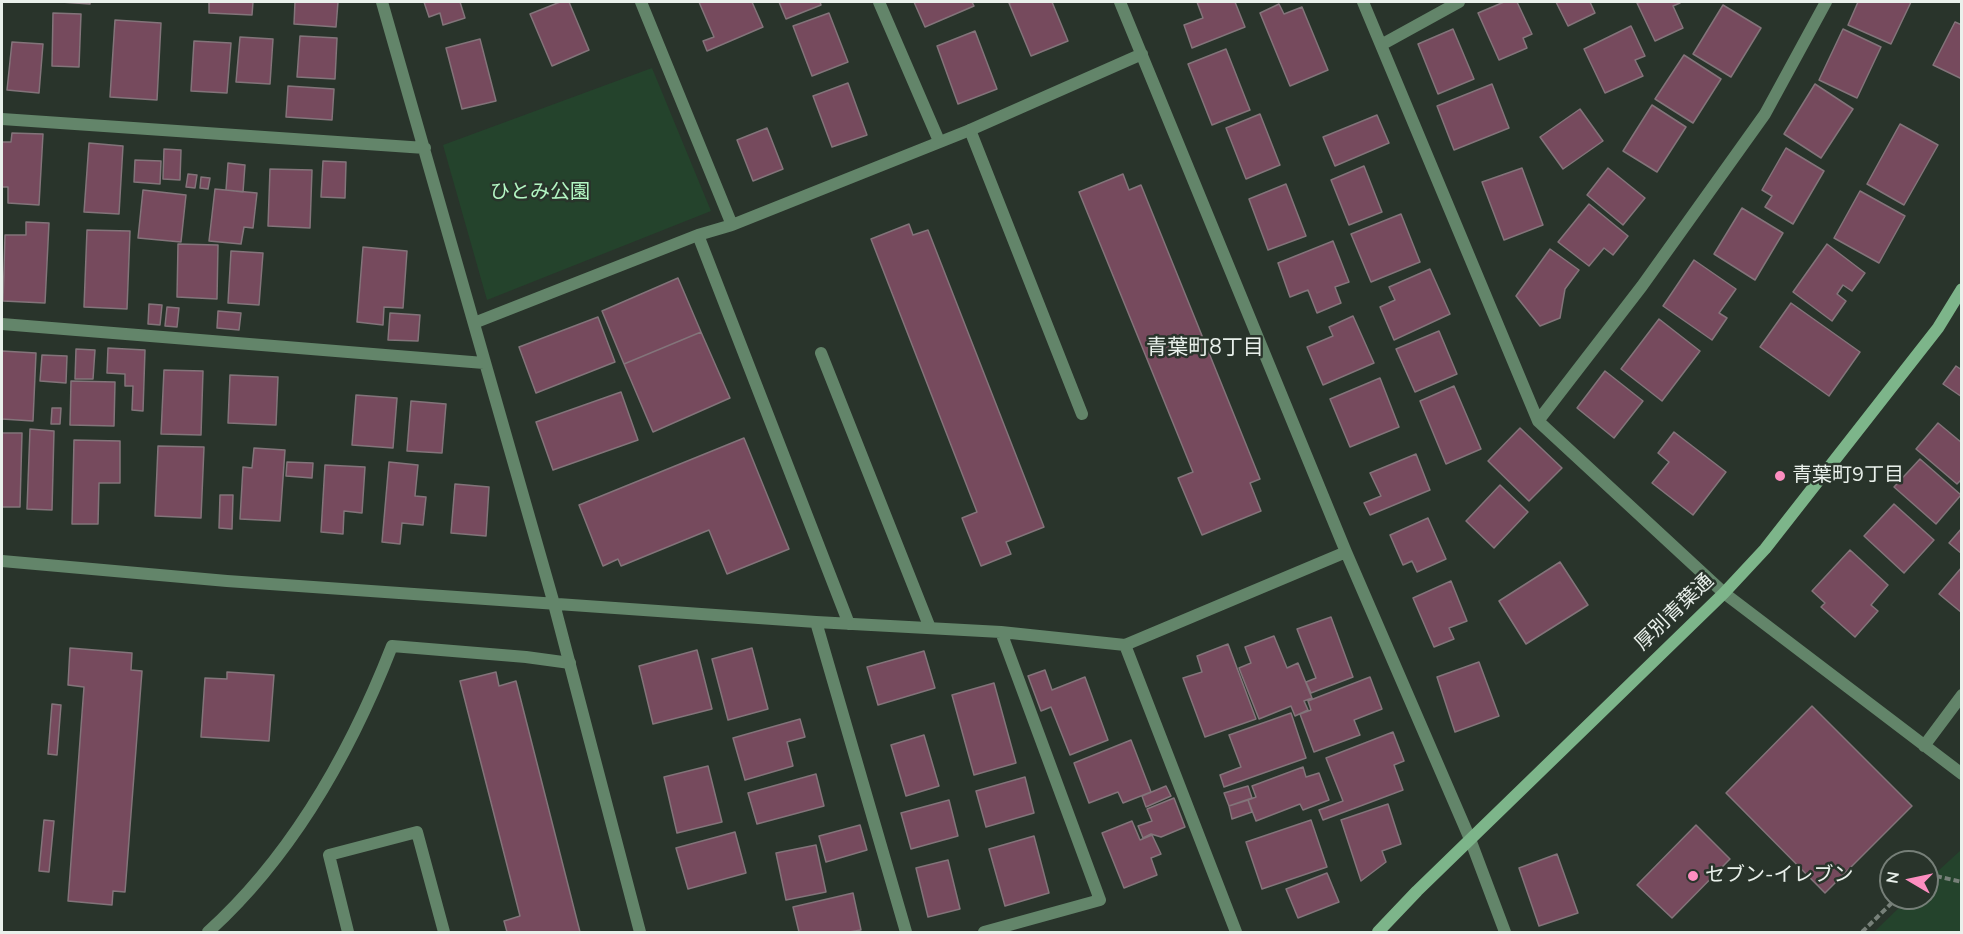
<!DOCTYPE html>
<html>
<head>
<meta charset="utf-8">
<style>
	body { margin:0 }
	#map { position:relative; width:1963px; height:934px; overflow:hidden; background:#29342b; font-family:"Nunito Sans",sans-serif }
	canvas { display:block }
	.frame { position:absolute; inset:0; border:3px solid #e9f0eb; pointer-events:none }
	.north { position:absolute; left:1879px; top:850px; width:60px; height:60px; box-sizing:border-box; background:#29342b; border:2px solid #767f78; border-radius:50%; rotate:279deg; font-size:16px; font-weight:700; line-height:24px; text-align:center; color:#e9f0eb }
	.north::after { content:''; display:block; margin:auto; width:21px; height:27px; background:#fd8ec0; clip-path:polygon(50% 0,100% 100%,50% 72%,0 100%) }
</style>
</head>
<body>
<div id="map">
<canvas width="1963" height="934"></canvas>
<div class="frame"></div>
<div class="north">N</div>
</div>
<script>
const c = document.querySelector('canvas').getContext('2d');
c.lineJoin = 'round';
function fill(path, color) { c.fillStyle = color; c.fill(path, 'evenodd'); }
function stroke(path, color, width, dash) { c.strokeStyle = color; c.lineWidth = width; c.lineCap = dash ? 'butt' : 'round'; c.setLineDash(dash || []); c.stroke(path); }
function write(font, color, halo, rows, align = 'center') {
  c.font = font + ' "Nunito Sans","Noto Sans JP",sans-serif'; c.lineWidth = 5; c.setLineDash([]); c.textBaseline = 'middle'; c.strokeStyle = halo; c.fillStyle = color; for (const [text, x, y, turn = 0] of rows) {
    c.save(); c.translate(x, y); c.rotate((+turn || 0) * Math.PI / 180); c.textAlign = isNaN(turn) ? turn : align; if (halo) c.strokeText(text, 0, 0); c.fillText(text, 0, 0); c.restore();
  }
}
fill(new Path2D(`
	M 652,68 L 711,211 L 487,300 L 443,145 Z
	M 1961,850 L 1961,932 L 1874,932 L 1909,898 L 1927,898 L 1927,881 Z`), '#24432c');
const building = new Path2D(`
	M 61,2 L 90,2 L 90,4 Z
	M 209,2 L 253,2 L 252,15 L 209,13 Z
	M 295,2 L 338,2 L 336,27 L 294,24 Z
	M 424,2 L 460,2 L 465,18 L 443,25 L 440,13 L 429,17 Z
	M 560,2 L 569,2 L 589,50 L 552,66 L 530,14 Z
	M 699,2 L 752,2 L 763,27 L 707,51 L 703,41 L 714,37 Z
	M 779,2 L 820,2 L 821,5 L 786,19 Z
	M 914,2 L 972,2 L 974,6 L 925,27 Z
	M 1012,2 L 1052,2 L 1068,41 L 1031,56 L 1009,3 Z
	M 1197,2 L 1235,2 L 1245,27 L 1192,48 L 1184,25 L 1203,18 Z
	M 1504,2 L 1517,2 L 1532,34 L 1523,38 L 1527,48 L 1499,60 L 1478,13 Z
	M 1556,2 L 1590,2 L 1595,13 L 1568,26 Z
	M 1641,2 L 1680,2 L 1680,3 L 1673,6 L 1683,28 L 1655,41 L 1637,3 Z
	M 1858,2 L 1911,2 L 1891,44 L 1848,25 Z
	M 1279,4 L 1284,14 L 1302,7 L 1328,70 L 1290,86 L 1260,13 Z
	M 1723,5 L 1761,28 L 1731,77 L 1693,54 Z
	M 53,13 L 81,14 L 79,67 L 52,66 Z
	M 829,13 L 848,62 L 812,76 L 793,26 Z
	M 115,20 L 161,23 L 157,100 L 110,97 Z
	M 1955,22 L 1962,25 L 1962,79 L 1933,65 Z
	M 1631,26 L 1645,56 L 1635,60 L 1643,76 L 1605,93 L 1584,49 Z
	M 1453,29 L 1474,79 L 1438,94 L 1418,44 Z
	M 1843,29 L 1881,47 L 1857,98 L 1819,80 Z
	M 975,31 L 997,89 L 958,104 L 937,46 Z
	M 300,36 L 337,38 L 335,79 L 297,77 Z
	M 240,37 L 273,39 L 270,84 L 236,82 Z
	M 480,39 L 496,101 L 462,109 L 446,48 Z
	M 194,41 L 231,43 L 227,93 L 191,91 Z
	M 12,42 L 43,44 L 39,93 L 7,90 Z
	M 1226,49 L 1250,110 L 1212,125 L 1188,64 Z
	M 1684,55 L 1721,79 L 1693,123 L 1655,99 Z
	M 848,83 L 867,135 L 832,147 L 813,96 Z
	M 1492,84 L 1509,128 L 1454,150 L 1437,106 Z
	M 1815,84 L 1853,109 L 1821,158 L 1784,134 Z
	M 288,86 L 334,89 L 332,120 L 286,117 Z
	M 1652,105 L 1686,127 L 1657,172 L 1623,151 Z
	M 1580,109 L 1603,141 L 1563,169 L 1540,137 Z
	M 1260,114 L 1280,165 L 1246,179 L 1226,128 Z
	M 1377,115 L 1389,143 L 1335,166 L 1323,137 Z
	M 1900,124 L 1938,145 L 1904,205 L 1867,184 Z
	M 767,128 L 783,169 L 753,181 L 737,140 Z
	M 12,133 L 43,134 L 39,205 L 8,203 L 8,187 L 2,187 L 2,142 L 11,142 Z
	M 89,143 L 123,146 L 119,214 L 84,212 Z
	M 1786,148 L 1824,171 L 1793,224 L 1765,207 L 1772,196 L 1762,190 Z
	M 164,149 L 181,150 L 180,180 L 163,179 Z
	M 135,160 L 161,161 L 160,184 L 134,182 Z
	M 323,161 L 346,162 L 345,198 L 321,197 Z
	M 228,163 L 245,165 L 243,192 L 226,190 Z
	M 1364,166 L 1382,212 L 1349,225 L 1331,180 Z
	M 1522,168 L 1543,225 L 1504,240 L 1482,182 Z
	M 1608,168 L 1645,198 L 1623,225 L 1587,195 Z
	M 270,169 L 312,170 L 310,228 L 268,226 Z
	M 188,174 L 197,175 L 195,188 L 186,187 Z
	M 1123,174 L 1129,190 L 1141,185 L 1260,479 L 1250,483 L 1261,511 L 1202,535 L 1178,478 L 1193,472 L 1079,192 Z
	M 201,177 L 210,178 L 208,189 L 200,188 Z
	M 1286,184 L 1306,236 L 1268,250 L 1249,199 Z
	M 215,189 L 257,193 L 253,228 L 244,227 L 241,244 L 209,241 Z
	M 143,190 L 186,195 L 181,242 L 138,238 Z
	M 1860,191 L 1905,216 L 1879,263 L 1834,238 Z
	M 1589,204 L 1628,236 L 1613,255 L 1604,248 L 1589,266 L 1558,242 Z
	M 1742,208 L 1783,233 L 1755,280 L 1714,254 Z
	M 1401,214 L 1420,262 L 1371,282 L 1351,234 Z
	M 26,222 L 49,223 L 45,303 L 3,301 L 5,235 L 26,235 Z
	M 909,224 L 913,235 L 928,230 L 1044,527 L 1006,542 L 1011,554 L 981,566 L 962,518 L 977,512 L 871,239 Z
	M 87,230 L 130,231 L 127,309 L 84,307 Z
	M 1333,241 L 1349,282 L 1335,287 L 1341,303 L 1317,313 L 1308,290 L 1290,297 L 1278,263 Z
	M 178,244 L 218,245 L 217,299 L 177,297 Z
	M 1827,244 L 1865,273 L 1852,291 L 1843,285 L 1837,294 L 1846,301 L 1832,321 L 1793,292 Z
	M 363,247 L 407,251 L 403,308 L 384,307 L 383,325 L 357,322 Z
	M 1550,249 L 1579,270 L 1565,289 L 1560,318 L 1540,326 L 1516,296 Z
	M 231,251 L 263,253 L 259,305 L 228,303 Z
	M 1694,260 L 1736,289 L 1719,313 L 1727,318 L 1712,340 L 1663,306 Z
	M 1430,269 L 1450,314 L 1394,340 L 1380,307 L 1395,300 L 1389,287 Z
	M 678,278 L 701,332 L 624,364 L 602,311 Z
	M 1791,303 L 1860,352 L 1829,396 L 1760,347 Z
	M 149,304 L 162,305 L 160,325 L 148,324 Z
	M 167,307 L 179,308 L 177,327 L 165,326 Z
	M 218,311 L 241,313 L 239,330 L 217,328 Z
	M 390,313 L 420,315 L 418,341 L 388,340 Z
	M 1353,316 L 1374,363 L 1323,385 L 1307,347 L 1333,336 L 1329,327 Z
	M 598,317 L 615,362 L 536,393 L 519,347 Z
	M 1659,319 L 1700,351 L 1662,401 L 1621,369 Z
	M 1439,331 L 1457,374 L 1415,392 L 1396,349 Z
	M 701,332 L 730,398 L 653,432 L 624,364 Z
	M 108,348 L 145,350 L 143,411 L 132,410 L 133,386 L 125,386 L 125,374 L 107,373 Z
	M 76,349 L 95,350 L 93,379 L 75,379 Z
	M 2,351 L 36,353 L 33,421 L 2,419 Z
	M 42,355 L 67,356 L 66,383 L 40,381 Z
	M 1956,366 L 1962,370 L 1962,397 L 1943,384 Z
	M 164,370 L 203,371 L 201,435 L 161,434 Z
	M 1605,371 L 1643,401 L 1614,438 L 1577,408 Z
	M 230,375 L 278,377 L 276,425 L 228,423 Z
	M 1380,378 L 1399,427 L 1350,447 L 1330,399 Z
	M 71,381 L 115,382 L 114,426 L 70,425 Z
	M 1454,386 L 1481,449 L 1446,464 L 1420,401 Z
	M 621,392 L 638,440 L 553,470 L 536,422 Z
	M 356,395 L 397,398 L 393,448 L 352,445 Z
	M 411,401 L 446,404 L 442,453 L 407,451 Z
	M 52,408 L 61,408 L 60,424 L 51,424 Z
	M 1938,423 L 1962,443 L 1962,479 L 1957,484 L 1916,449 Z
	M 1520,428 L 1562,468 L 1529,501 L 1488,461 Z
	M 30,429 L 54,431 L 52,510 L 27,509 Z
	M 1674,432 L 1726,472 L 1693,515 L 1652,483 L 1669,462 L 1658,453 Z
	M 2,433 L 22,433 L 20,507 L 2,507 Z
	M 744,438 L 789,549 L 727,574 L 709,530 L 621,566 L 618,559 L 603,566 L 579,505 Z
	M 74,440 L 120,441 L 120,483 L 99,483 L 98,524 L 72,524 Z
	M 158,446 L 204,447 L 201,518 L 155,516 Z
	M 254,448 L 285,450 L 280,521 L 240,519 L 243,467 L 252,468 Z
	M 1416,454 L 1430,490 L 1370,515 L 1364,503 L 1381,496 L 1370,473 Z
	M 1920,459 L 1961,495 L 1936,524 L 1894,487 Z
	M 287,462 L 313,463 L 312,478 L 286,476 Z
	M 389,462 L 418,465 L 415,496 L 426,497 L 423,525 L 402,523 L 400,544 L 382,542 Z
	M 325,465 L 365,467 L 362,513 L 344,511 L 343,534 L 321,532 Z
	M 455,484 L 489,487 L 486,536 L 451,533 Z
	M 1500,485 L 1528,512 L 1494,548 L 1466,521 Z
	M 220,495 L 233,495 L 232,529 L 219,528 Z
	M 1894,504 L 1934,540 L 1904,573 L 1864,536 Z
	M 1428,518 L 1446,559 L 1417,572 L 1412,561 L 1403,565 L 1390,535 Z
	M 1962,528 L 1962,554 L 1949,543 Z
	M 1850,550 L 1888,585 L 1871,605 L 1878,611 L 1855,637 L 1821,607 L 1825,603 L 1812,591 Z
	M 1560,562 L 1588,605 L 1526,644 L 1499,601 Z
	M 1962,567 L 1962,613 L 1939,594 Z
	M 1451,581 L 1467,621 L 1449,628 L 1454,639 L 1434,647 L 1413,598 Z
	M 1331,617 L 1353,677 L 1311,693 L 1306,682 L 1316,678 L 1297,629 Z
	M 1274,636 L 1287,668 L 1298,663 L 1312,698 L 1304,701 L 1308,710 L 1295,716 L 1291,706 L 1259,719 L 1239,668 L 1251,663 L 1245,647 Z
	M 1228,644 L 1256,719 L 1205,737 L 1183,678 L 1202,672 L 1197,656 Z
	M 70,648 L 132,653 L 131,670 L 142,671 L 125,892 L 113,891 L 112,905 L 68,901 L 84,687 L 68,685 Z
	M 752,648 L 768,709 L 728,720 L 712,659 Z
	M 697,650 L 712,709 L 653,724 L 639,666 Z
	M 924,651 L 935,688 L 878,705 L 867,667 Z
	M 1479,662 L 1499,716 L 1455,732 L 1437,677 Z
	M 1045,670 L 1052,690 L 1085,677 L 1108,740 L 1070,755 L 1051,707 L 1041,711 L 1028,676 Z
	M 227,672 L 274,675 L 269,741 L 201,737 L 205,678 L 227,679 Z
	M 496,672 L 499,686 L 516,681 L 580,932 L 507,932 L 504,921 L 520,916 L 460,681 Z
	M 1370,677 L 1382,709 L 1354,720 L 1360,735 L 1314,752 L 1300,714 L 1311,710 L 1308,701 Z
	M 994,683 L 1016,763 L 974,775 L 952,695 Z
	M 52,704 L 61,705 L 57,755 L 48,754 Z
	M 1812,706 L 1912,806 L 1825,893 L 1726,793 Z
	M 1291,713 L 1306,758 L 1224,787 L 1220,775 L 1241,767 L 1229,735 Z
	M 800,719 L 805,737 L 787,742 L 793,766 L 745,780 L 733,738 Z
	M 1393,732 L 1404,761 L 1394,765 L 1403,790 L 1323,820 L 1319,810 L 1343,801 L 1326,758 Z
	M 924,735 L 939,786 L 906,796 L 891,745 Z
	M 1131,740 L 1151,792 L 1123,803 L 1118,792 L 1089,803 L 1074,763 Z
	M 708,766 L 722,822 L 677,833 L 664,777 Z
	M 1303,767 L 1306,777 L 1319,773 L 1329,800 L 1303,810 L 1300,804 L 1256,821 L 1248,800 L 1256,797 L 1252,786 Z
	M 816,774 L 824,806 L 757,824 L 748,793 Z
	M 1025,777 L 1034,813 L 986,827 L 976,791 Z
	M 1166,786 L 1171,796 L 1146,807 L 1142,796 Z
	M 1248,786 L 1252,798 L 1229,806 L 1224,793 Z
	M 1174,798 L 1185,827 L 1161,837 L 1151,834 L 1143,838 L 1138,826 L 1152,821 L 1147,809 Z
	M 949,800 L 958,836 L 911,849 L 901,813 Z
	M 1248,800 L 1252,812 L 1232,819 L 1229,806 Z
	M 1388,804 L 1401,844 L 1382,851 L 1386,862 L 1361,881 L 1341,820 Z
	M 44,820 L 54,821 L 49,872 L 39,871 Z
	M 1311,820 L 1327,867 L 1262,889 L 1246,842 Z
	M 1132,821 L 1140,840 L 1152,835 L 1161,854 L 1151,858 L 1157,875 L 1124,888 L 1102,833 Z
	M 860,825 L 867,850 L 826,862 L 819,836 Z
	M 1696,825 L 1730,859 L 1672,918 L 1637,885 Z
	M 735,832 L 746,873 L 688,889 L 676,848 Z
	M 1034,836 L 1049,893 L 1005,906 L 989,849 Z
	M 816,845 L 826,892 L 786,900 L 776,853 Z
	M 1557,854 L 1578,913 L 1539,926 L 1519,868 Z
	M 948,860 L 960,909 L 928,917 L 916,868 Z
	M 1327,873 L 1339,902 L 1298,918 L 1286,889 Z
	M 853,893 L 861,930 L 849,932 L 799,932 L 793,907 Z`);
fill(building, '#764a5d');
stroke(building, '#83747a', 1.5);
stroke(new Path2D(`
	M 1927,877 L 1936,876 L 1962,882
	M 1862,932 L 1897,898`), '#778079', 4, [6, 3]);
stroke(new Path2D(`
	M 970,130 L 1082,414
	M 821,353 L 930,628
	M 208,932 C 292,856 351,751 392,646 L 526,657 L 570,663
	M 348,932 L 329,855 L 417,832 L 444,932`), '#63856a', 12);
stroke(new Path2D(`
	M 382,2 L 554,604 L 640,932
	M 641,2 L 732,225
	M 879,2 L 939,141
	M 1120,2 L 1346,552 L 1470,839 L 1505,932
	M 1363,2 L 1538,421 L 1724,593 L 1962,774
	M 1381,45 L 1459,2
	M 2,119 L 425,148
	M 698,235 L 849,624
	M 474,323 L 698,235 L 732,225 L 970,130 L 1142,54
	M 2,324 L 484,363
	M 1538,421 L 1642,286 L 1765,114 L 1826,2
	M 2,561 L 227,581 L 816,622 L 1001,632 L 1125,645 L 1346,552
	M 816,622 L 906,932
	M 1125,645 L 1236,932
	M 1924,746 L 1962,695
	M 984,932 L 1100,900 L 1001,632`), '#63856a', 12);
stroke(new Path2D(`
	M 1378,932 L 1417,891 L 1724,593 L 1765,549 L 1938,328 L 1962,289`), '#7db58a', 12);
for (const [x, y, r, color] of [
	[1780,476,6,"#fd8ec0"],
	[1693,876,6,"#fd8ec0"]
]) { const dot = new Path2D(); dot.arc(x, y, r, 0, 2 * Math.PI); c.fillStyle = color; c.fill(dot); stroke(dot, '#29342b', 2); }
write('20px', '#b3f6c3', '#29342b', [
	["ひとみ公園",540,193]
]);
write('20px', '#e9f0eb', '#29342b', [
	["青葉町9丁目",1792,476],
	["セブン-イレブン",1705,876]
], 'left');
write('20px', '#e9f0eb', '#29342b', [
	["厚別青葉通",1675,613,-44]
]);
write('21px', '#e9f0eb', '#29342b', [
	["青葉町8丁目",1205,349]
]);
</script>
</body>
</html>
